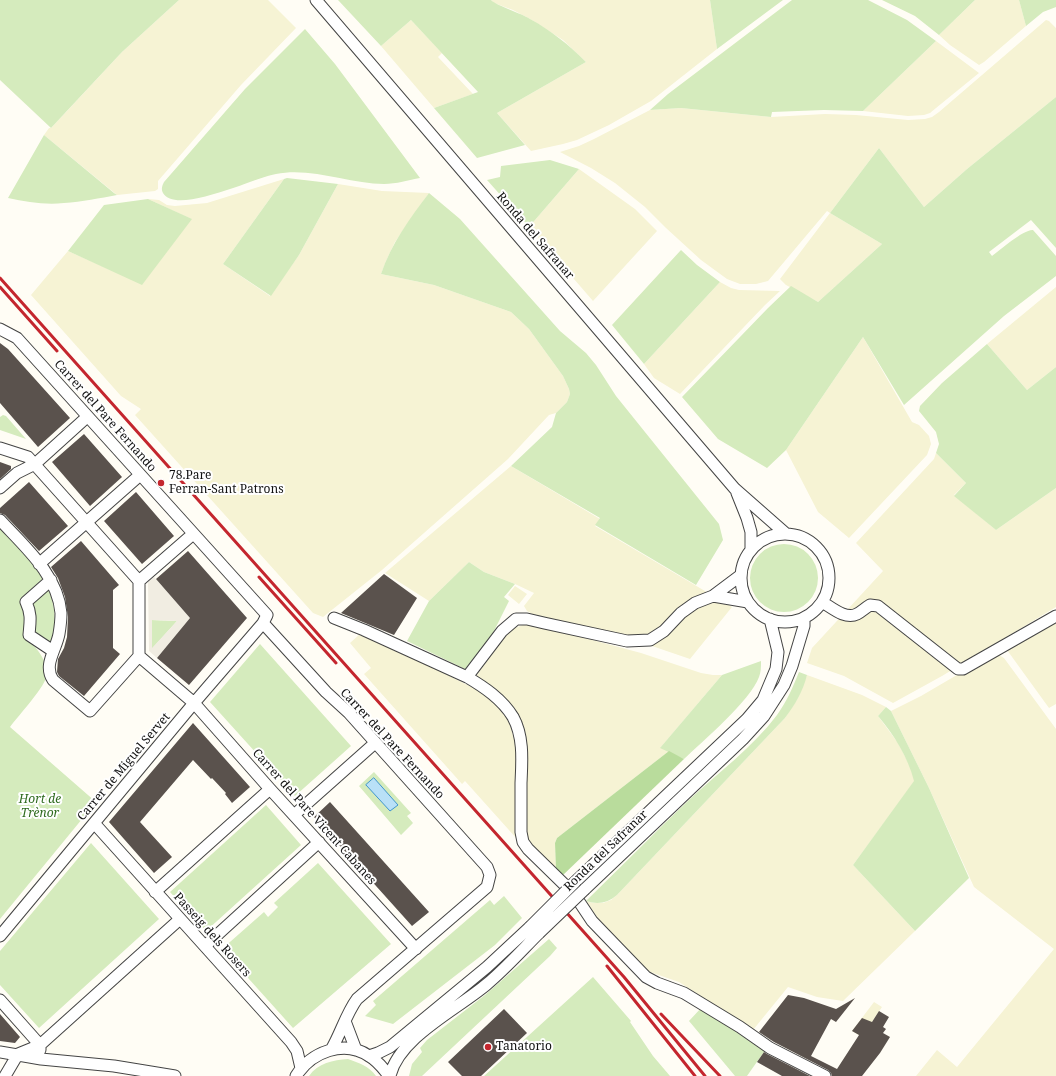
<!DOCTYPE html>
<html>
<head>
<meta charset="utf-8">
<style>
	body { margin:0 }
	canvas { display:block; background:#fffdf5 }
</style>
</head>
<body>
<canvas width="1056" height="1076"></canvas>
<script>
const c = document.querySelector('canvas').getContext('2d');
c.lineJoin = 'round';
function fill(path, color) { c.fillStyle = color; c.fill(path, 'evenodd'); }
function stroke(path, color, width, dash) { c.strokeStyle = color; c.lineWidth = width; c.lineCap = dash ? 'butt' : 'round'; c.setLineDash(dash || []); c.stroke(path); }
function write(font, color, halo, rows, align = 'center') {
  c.font = font + ' "Noto Serif",serif'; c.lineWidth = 4; c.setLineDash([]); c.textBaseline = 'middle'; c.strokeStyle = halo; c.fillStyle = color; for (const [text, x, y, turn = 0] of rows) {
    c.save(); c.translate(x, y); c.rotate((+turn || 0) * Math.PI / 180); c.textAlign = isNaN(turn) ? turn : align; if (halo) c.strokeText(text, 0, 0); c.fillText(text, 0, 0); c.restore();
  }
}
fill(new Path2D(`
	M 179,0 L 268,0 L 296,28 L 241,85 L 158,181 L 158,189 L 155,191 L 117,195 L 44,135 L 49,128 L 51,128 L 68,110 L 122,52 Z
	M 491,0 L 710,0 L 717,49 L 651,101 L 609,125 L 577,140 L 563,144 L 531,151 L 497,113 L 586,62 L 563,40 L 530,19 L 513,10 L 494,3 Z
	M 975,0 L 1019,0 L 1026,26 L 984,62 L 979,65 L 950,45 L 939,35 Z
	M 411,20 L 442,53 L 438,57 L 473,94 L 434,108 L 381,46 Z
	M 1046,20 L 1049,21 L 1056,28 L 1056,97 L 967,169 L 924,207 L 879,148 L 830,213 L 882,244 L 818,302 L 786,285 L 780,279 L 830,213 L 827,211 L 768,281 L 756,284 L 740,284 L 727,279 L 701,260 L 666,228 L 645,207 L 615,183 L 591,168 L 560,152 L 579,146 L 594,139 L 650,110 L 681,108 L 771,117 L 825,114 L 856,115 L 908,120 L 925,119 L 932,117 L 939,112 Z
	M 936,41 L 979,73 L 936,108 L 930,113 L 924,115 L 908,116 L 863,111 Z
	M 579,169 L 635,209 L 657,231 L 593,301 L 529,227 Z
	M 284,179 L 223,264 L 270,296 L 299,255 L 338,184 L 382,191 L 429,193 L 395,242 L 386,261 L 381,274 L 434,285 L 511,312 L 529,329 L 563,376 L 569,389 L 570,394 L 567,402 L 556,413 L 549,415 L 508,459 L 382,570 L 323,617 L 313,613 L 135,415 L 141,409 L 121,396 L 31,295 L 68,251 L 142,284 L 191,219 L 148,199 L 159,200 L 167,205 L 175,206 L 207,203 Z
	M 720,282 L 731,288 L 739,290 L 780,291 L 765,305 L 680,394 L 654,378 L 644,364 Z
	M 1056,287 L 1056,367 L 1027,390 L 987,344 Z
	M 863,337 L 912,422 L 919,425 L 929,436 L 931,444 L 927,455 L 849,538 L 818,512 L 786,450 Z
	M 936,453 L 966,483 L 954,495 L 996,530 L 1056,488 L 1056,607 L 942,676 L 893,703 L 844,676 L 807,663 L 812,648 L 883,571 L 856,543 L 934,459 Z
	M 511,466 L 600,519 L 595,526 L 732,607 L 690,659 L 614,633 L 532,614 L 527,611 L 524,606 L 534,593 L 515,584 L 484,572 L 469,562 L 429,601 L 385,573 Z
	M 515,586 L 527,594 L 519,604 L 508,595 Z
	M 1056,621 L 1056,704 L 1049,708 L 1007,650 Z
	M 523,625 L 531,625 L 570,634 L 641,653 L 701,673 L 713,675 L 722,675 L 661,747 L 669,751 L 557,838 L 555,843 L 556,870 L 531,845 L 526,835 L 520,720 L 474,679 L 503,639 L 512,629 Z
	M 361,633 L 422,662 L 487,695 L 508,719 L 516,746 L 518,759 L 517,839 L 465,781 L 462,784 L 364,674 L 371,668 L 350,643 Z
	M 991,655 L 999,655 L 1004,658 L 1056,729 L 1056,1076 L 916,1076 L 937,1050 L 957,1067 L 1054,949 L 974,887 L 929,788 L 891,711 L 921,696 Z
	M 807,675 L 862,695 L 886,707 L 878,716 L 898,743 L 911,768 L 915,781 L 853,865 L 915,931 L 843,1001 L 817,997 L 788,987 L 753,1030 L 679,982 L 647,971 L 599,920 L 586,901 L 593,903 L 603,903 L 611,900 L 617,895 L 785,718 L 798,698 Z
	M 874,1002 L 882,1007 L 862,1037 L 852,1031 Z`), '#f6f3d4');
fill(new Path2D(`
	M 0,0 L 179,0 L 122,52 L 51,128 L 0,80 Z
	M 338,0 L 491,0 C 497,6 521,13 530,19 C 552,31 569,45 586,62 L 497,113 L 525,145 L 477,158 L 434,108 L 478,92 L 411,20 L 381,46 Z
	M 710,0 L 783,0 L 717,49 Z
	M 792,0 L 868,0 L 907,20 L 936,41 L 863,111 L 824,110 L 772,112 L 771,117 L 681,108 L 650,110 L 668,94 Z
	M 882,0 L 975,0 L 939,35 L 915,16 Z
	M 1019,0 L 1056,0 L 1056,7 L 1043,12 L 1026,26 Z
	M 305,29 L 335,64 L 420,178 C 409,180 396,184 384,184 C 349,184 312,167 276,174 C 256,177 176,216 163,193 C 161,189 162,186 164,182 L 245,89 Z
	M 1056,97 L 1056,248 L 1031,220 L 989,252 L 992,256 C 1000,250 1024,229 1033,230 L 1056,256 L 1056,276 L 1004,316 L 904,405 L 863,337 L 786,450 L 767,468 L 718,439 L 682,397 L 768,308 L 791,286 L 818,302 L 882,244 L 830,213 L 879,148 L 924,207 L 967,169 Z
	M 44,135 L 114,193 L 117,195 C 100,198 82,202 64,203 C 45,205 27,202 8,198 Z
	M 550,160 L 579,169 L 529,227 L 487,180 L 500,177 L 501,166 Z
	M 287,178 L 338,184 L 299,255 L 271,296 L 223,264 L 284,179 Z
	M 429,193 L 460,219 L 560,331 L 586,353 L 596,365 L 616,396 L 719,524 L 723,540 L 696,585 L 595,525 L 600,518 L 511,466 L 552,427 L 556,413 L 567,402 L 570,394 L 569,389 L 563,376 L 529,329 L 511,312 L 434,285 L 381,274 C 391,244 410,218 429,193 Z
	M 148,199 L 192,219 L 142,285 L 68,251 L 104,205 Z
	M 681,250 L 697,265 L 720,282 L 644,364 L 612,325 Z
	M 987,344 L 1027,390 L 1056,367 L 1056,488 L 996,530 L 954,496 L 966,483 L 936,453 L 939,444 L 936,432 L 919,411 L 920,406 L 942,383 Z
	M 3,415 L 6,416 L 26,439 L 0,430 L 0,417 Z
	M 0,522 L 47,575 L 20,599 C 29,612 26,621 23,635 C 34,645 47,658 47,674 C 47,685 18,716 10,727 L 96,802 L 0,919 Z
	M750 578a34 34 0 1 1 68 0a34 34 0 1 1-68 0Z
	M 469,562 L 484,572 L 515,584 L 504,597 L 509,601 L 491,637 L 465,669 L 407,641 L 429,601 Z
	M 48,589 C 57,609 55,624 53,645 L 34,633 L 35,614 L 32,604 Z
	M 151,620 L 177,621 L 152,649 Z
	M 260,644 L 351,746 L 295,796 L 210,702 Z
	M 761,661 C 761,667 761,672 759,677 C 750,701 703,741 684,759 L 660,748 L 722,675 Z
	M 799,672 L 807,675 C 803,691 795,705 785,718 L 617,895 C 608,903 598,905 586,901 C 621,867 655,832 690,799 C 719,772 753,747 777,715 C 787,701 793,687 799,672 Z
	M 886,707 L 891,711 L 929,788 L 969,878 L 915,931 L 853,865 L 914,781 C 908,757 894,735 878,716 Z
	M 374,772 L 411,813 L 407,816 L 413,823 L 401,835 L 359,786 Z
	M 266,805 L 301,845 L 206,931 L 170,892 Z
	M 91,843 L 159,919 L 39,1028 L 0,985 L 0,951 Z
	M 318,863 L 391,944 L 293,1028 L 222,949 L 264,912 L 268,917 L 278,907 L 274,903 Z
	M 504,896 L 522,918 L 495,945 L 393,1024 L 365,1016 L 376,1005 L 373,1001 L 490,900 L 494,905 Z
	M 549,939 L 557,948 L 550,956 L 422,1076 L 409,1076 L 412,1064 L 422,1052 L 420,1048 L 427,1040 L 485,995 Z
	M 593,977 L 631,1021 L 630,1022 L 653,1056 L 670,1076 L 484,1076 Z
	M 702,1007 L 766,1049 L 747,1076 L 735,1076 L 689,1021 Z
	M 348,1059 C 359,1063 369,1066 376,1076 L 309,1076 C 318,1063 333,1060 348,1059 Z`), '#d5ebbd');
fill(new Path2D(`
	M 669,751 L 684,759 L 562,876 L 556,870 L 555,843 L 557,838 Z`), '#b9dc9c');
fill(new Path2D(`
	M 154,577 L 190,618 L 157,658 L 149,651 L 148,582 ZM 152,620 L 177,621 L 152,648 Z`), '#f1ede2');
const water = new Path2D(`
	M 374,778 L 398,805 L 390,811 L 366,785 Z`);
fill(water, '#b9e0f7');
stroke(water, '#3f96cf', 1);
fill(new Path2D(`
	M 0,343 L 8,349 L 70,418 L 38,447 L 0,403 Z
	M 84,434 L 122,477 L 90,506 L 52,462 Z
	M 0,462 L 11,466 L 11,469 L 0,479 Z
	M 29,482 L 68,526 L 39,551 L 5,515 L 0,513 L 0,508 Z
	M 136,492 L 174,536 L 142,564 L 104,521 Z
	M 81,541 L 119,585 L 113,590 L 113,648 L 120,654 L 84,696 L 59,676 L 57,672 L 58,659 L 64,648 L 67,637 L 68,617 L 65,597 L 58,578 L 51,567 Z
	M 188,551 L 247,618 L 189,685 L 157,658 L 190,618 L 156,579 Z
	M 384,574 L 417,598 L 394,635 L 341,613 Z
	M 193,723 L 250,787 L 232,803 L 225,794 L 226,793 L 212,778 L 211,779 L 193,760 L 140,822 L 172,857 L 154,873 L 109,822 Z
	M 330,802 L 429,912 L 412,926 L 314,817 Z
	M 788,995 L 804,998 L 836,1009 L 855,998 L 836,1022 L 831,1019 L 811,1056 L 837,1069 L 859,1035 L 852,1031 L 862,1018 L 872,1022 L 879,1011 L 889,1017 L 883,1027 L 886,1029 L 883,1033 L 890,1037 L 880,1053 L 862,1076 L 832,1076 L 831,1073 L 828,1070 L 774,1042 L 759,1032 Z
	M 504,1009 L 527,1033 L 481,1076 L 462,1076 L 448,1062 Z
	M 0,1014 L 20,1037 L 15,1043 L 0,1041 Z
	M 764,1052 L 767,1054 L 810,1076 L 782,1076 L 757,1062 Z`), '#5a524d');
const minor = new Path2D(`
	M 316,0 L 735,489 L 785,533
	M 0,329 L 17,338 L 267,615 L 263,623 L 194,703 L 0,936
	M 0,448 L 28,457 L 139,581 L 139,656 L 90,711 L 53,680 C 43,665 56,650 59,634 C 60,628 61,619 61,613 C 58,575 24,546 0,520
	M 0,488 L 17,473 L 35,464 L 87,417
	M 737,493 L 747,518 L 751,532 L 751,548
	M741 578a44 44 0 1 1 88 0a44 44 0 1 1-88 0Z
	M 39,564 L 140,475
	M 51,580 L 26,602 C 32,615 30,622 29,635 L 53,651
	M 139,581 L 193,534
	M 713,596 L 748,602
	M 822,602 C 831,607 845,620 857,614 C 861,612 865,608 870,605 L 878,606 L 958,669 L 963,669 L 1056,616
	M 334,618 L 364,630 L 467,677 C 484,687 502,699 513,717 C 524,737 522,761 521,783 C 521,799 521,816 521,832 L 523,842 L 528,849 L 574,894 L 592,921 L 646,977 L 657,983 L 684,993 L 740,1027 L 770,1048 L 825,1076
	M 263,623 L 326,692 L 349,713 L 487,867 L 490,875 L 487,887 L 357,999 C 346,1014 341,1033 331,1050
	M 139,656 L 194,703 L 270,789 L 416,949
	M 467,677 L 502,631 L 516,619 L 527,619 L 544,623 L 627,641 L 650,640 L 664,631 L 681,613 L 695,603 L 713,596 L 741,575
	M 294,815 L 375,743
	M 94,823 L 291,1042 L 297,1051 L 301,1068
	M 575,882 L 747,719 L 763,700 L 776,669 L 778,652 L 770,619
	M 585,889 L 743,739 L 764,716 L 784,685 L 792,666 L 804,626 L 804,618
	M 155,892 L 270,789
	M 205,946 L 319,842
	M 0,1000 L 40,1045 L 40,1050
	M 345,1021 L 356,1050
	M 0,1052 L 41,1059 L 114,1066 L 175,1076
	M 369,1056 L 378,1053 L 390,1047 L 487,967 L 530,927
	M 5,1076 L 18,1054 L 40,1045 L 180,919
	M 296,1076 C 311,1052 344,1039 369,1056 C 378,1061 383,1068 389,1076
	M 390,1076 C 399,1037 458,1009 487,984 C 506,968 522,950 539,933`);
stroke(minor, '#444', 13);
stroke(minor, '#fff', 11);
stroke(new Path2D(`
	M 0,278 L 624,977 L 705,1076
	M 0,287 L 57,351
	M 259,577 L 336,663
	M 607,966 L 695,1076
	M 661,1014 L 720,1076`), '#c4262e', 3);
const minorBridge = new Path2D(`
	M 530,927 L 575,882
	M 539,933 L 585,889`);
stroke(minorBridge, '#444', 13, []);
stroke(minorBridge, '#fff', 11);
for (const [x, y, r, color] of [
	[161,483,4,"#c4262e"],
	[488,1047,4,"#c4262e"]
]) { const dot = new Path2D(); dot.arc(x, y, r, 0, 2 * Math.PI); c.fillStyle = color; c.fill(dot); stroke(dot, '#fff', 1.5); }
write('12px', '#111', '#fff', [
	["Ronda del Safranar",535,236,49],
	["Carrer del Pare Fernando",105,416,48],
	["Carrer del Pare Fernando",392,744,47],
	["Carrer de Miguel Servet",124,767,-50],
	["Carrer del Pare Vicent Cabanes",314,817,48],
	["Ronda del Safranar",606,851,-44],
	["Passeig dels Rosers",212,935,48]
]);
write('12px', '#111', '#fff', [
	["78.Pare",169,476],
	["Ferran-Sant Patrons",169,490],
	["Tanatorio",496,1047]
], 'left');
write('italic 12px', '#2f6b1f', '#fff', [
	["Hort de",40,800],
	["Trènor",40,814]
]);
</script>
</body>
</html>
